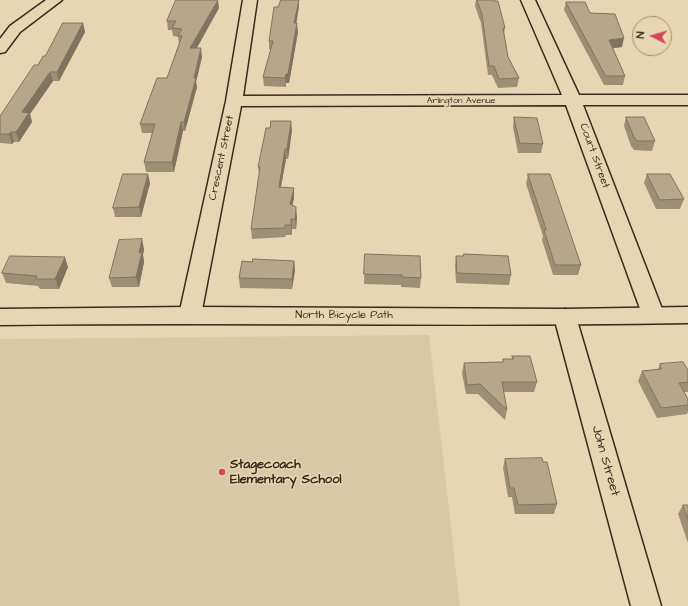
<!DOCTYPE html>
<html>
<head>
<meta charset="utf-8">
<style>
	body { margin:0 }
	#map { position:relative; width:688px; height:606px; overflow:hidden; background:#e8d5b3; font-family:"Architects Daughter",sans-serif }
	canvas { display:block }
	.north { position:absolute; left:632px; top:16px; width:40px; height:40px; box-sizing:border-box; background:#e8d5b3; border:1px solid #a39177; border-radius:50%; rotate:275deg; font-size:11px; font-weight:700; line-height:16px; text-align:center; color:#3b2a1e }
	.north::after { content:''; display:block; margin:auto; width:14px; height:18px; background:#d1495b; clip-path:polygon(50% 0,100% 100%,50% 72%,0 100%) }
</style>
</head>
<body>
<div id="map">
<canvas width="688" height="606"></canvas>
<div class="north">N</div>
</div>
<script>
const c = document.querySelector('canvas').getContext('2d');
c.lineJoin = 'round';
function fill(path, color) { c.fillStyle = color; c.fill(path, 'evenodd'); }
function stroke(path, color, width, dash) { c.strokeStyle = color; c.lineWidth = width; c.lineCap = dash ? 'butt' : 'round'; c.setLineDash(dash || []); c.stroke(path); }
function write(font, color, halo, rows, align = 'center') {
  c.font = font + ' "Architects Daughter",sans-serif'; c.lineWidth = 3; c.setLineDash([]); c.textBaseline = 'middle'; c.strokeStyle = halo; c.fillStyle = color; for (const [text, x, y, turn = 0] of rows) {
    c.save(); c.translate(x, y); c.rotate((+turn || 0) * Math.PI / 180); c.textAlign = isNaN(turn) ? turn : align; if (halo) c.strokeText(text, 0, 0); c.fillText(text, 0, 0); c.restore();
  }
}
fill(new Path2D(`
	M 429,335 L 460,606 L 0,606 L 0,339 Z`), '#d9c7a6');
const minor = new Path2D(`
	M 243,0 L 257,0 L 243,96 L 562,95 L 521,0 L 535,0 L 579,95 L 688,95 L 688,105 L 583,105 L 664,314 L 661,320 L 653,322 L 645,320 L 642,314 L 566,105 L 241,106 L 201,315 L 198,321 L 190,323 L 182,321 L 179,315 L 226,101 Z
	M 565,309 L 573,311 L 576,317 L 661,606 L 631,606 L 554,317 L 557,311 Z`);
const tertiary = new Path2D(`
	M 46,0 L 62,0 L 20,32 L 5,52 L 0,53 L 0,39 L 10,26 Z
	M 190,307 L 565,309 L 688,307 L 688,323 C 459,327 229,322 0,325 L 0,309 Z`);
stroke(minor, '#3b2a1e', 3);
stroke(tertiary, '#3b2a1e', 3);
fill(minor, '#e8d5b3');
fill(tertiary, '#e8d5b3');
fill(new Path2D(`
	M 281,0 L 299,0 L 299,6 L 296,23 L 298,32 L 289,83 L 286,83 L 286,87 L 264,86 L 263,77 L 271,49 L 269,49 L 269,41 L 278,7 Z
	M 476,0 L 494,0 L 505,28 L 504,34 L 508,57 L 519,78 L 517,87 L 498,88 L 492,75 L 488,75 L 481,23 L 475,6 Z
	M 566,2 L 590,13 L 622,47 L 613,48 L 625,76 L 623,85 L 604,85 L 564,10 Z
	M 219,8 L 196,48 L 202,57 L 196,82 L 197,87 L 185,131 L 183,131 L 174,172 L 146,172 L 144,162 L 153,133 L 142,133 L 140,124 L 167,78 L 179,44 L 178,37 L 173,36 L 172,30 L 168,30 L 167,21 Z
	M 83,23 L 85,32 L 59,81 L 53,81 L 30,114 L 32,122 L 19,142 L 14,142 L 12,144 L 0,143 L 0,116 L 38,65 L 45,56 Z
	M 514,117 L 543,144 L 541,153 L 518,153 L 513,127 Z
	M 626,117 L 655,141 L 652,151 L 634,150 L 631,146 L 624,126 Z
	M 292,130 L 288,159 L 286,159 L 281,187 L 294,198 L 292,205 L 297,217 L 296,229 L 292,229 L 292,235 L 286,235 L 285,237 L 252,239 L 251,229 L 259,174 L 258,167 Z
	M 528,174 L 581,265 L 578,275 L 553,275 L 542,240 L 543,236 L 526,184 Z
	M 647,174 L 684,199 L 680,209 L 656,209 L 644,183 Z
	M 150,183 L 141,217 L 115,217 L 113,208 Z
	M 144,249 L 143,255 L 144,262 L 139,287 L 112,287 L 109,278 Z
	M 365,254 L 421,278 L 420,288 L 401,287 L 401,285 L 364,284 Z
	M 456,256 L 511,275 L 509,285 L 456,283 L 455,266 Z
	M 294,261 L 295,270 L 292,289 L 240,288 L 239,278 L 252,262 Z
	M 68,267 L 59,289 L 40,289 L 38,286 L 6,283 L 2,273 Z
	M 512,356 L 537,382 L 534,392 L 503,392 L 507,410 L 505,420 L 478,394 L 466,394 L 462,373 L 464,363 L 503,362 L 503,359 L 512,359 Z
	M 660,364 L 688,370 L 688,392 L 684,392 L 688,399 L 688,412 L 687,414 L 657,418 L 638,381 L 642,371 L 658,369 Z
	M 505,459 L 543,462 L 557,504 L 554,514 L 515,514 L 512,497 L 508,497 L 503,468 Z
	M 683,505 L 688,505 L 688,543 L 678,514 Z`), '#9d8f76');
fill(new Path2D(`
	M 218,0 L 219,8 L 192,57 L 190,48 Z
	M 299,0 L 299,6 L 295,32 L 294,23 Z
	M 83,23 L 85,32 L 59,81 L 57,72 Z
	M 297,23 L 298,32 L 289,83 L 286,83 L 286,87 L 285,78 Z
	M 624,38 L 622,47 L 607,49 L 609,40 Z
	M 201,48 L 202,57 L 196,82 L 197,87 L 185,131 L 184,122 Z
	M 50,72 L 53,81 L 30,114 L 32,122 L 19,142 L 16,132 L 22,112 Z
	M 291,121 L 292,130 L 288,159 L 287,149 Z
	M 181,122 L 183,131 L 174,172 L 172,162 Z
	M 11,132 L 14,142 L 12,144 L 9,134 Z
	M 285,149 L 286,159 L 279,197 L 279,187 Z
	M 148,174 L 150,183 L 141,217 L 139,207 Z
	M 294,188 L 294,198 L 291,213 L 290,204 Z
	M 296,207 L 297,217 L 296,229 L 295,219 Z
	M 291,219 L 292,229 L 292,235 L 291,225 Z
	M 142,239 L 144,249 L 143,255 L 144,262 L 139,287 L 136,277 L 139,253 Z
	M 65,257 L 68,267 L 59,289 L 55,279 Z
	M 294,261 L 295,270 L 292,289 L 292,279 Z`), '#807460');
const building = new Path2D(`
	M 176,0 L 218,0 L 190,48 L 201,48 L 194,78 L 196,78 L 189,104 L 184,122 L 181,122 L 172,162 L 144,162 L 155,124 L 140,124 L 157,78 L 167,78 L 182,36 L 178,35 L 182,29 L 172,28 L 176,21 L 167,21 Z
	M 281,0 L 299,0 L 294,23 L 297,23 L 288,74 L 286,74 L 285,78 L 263,77 L 273,41 L 269,41 L 274,7 L 278,7 Z
	M 477,0 L 494,0 L 494,1 L 498,1 L 505,28 L 503,28 L 508,57 L 519,78 L 499,79 L 494,66 L 489,66 L 482,14 Z
	M 566,2 L 585,2 L 590,13 L 615,14 L 624,38 L 609,40 L 625,76 L 606,76 Z
	M 63,23 L 83,23 L 57,72 L 50,72 L 22,112 L 29,113 L 16,132 L 11,132 L 9,134 L 0,134 L 0,116 L 34,65 L 38,65 L 43,56 L 45,56 Z
	M 514,117 L 537,118 L 543,144 L 520,143 Z
	M 626,117 L 644,117 L 655,141 L 637,141 L 634,137 Z
	M 271,121 L 291,121 L 287,149 L 285,149 L 279,187 L 294,188 L 290,204 L 296,207 L 295,219 L 291,219 L 291,225 L 285,225 L 285,228 L 251,229 L 260,167 L 258,167 L 266,128 L 270,128 Z
	M 123,174 L 148,174 L 139,207 L 113,208 Z
	M 528,174 L 550,174 L 581,265 L 555,265 L 544,230 L 546,230 Z
	M 647,174 L 670,174 L 684,199 L 660,200 Z
	M 142,239 L 139,253 L 142,252 L 136,277 L 109,278 L 119,240 Z
	M 365,254 L 420,256 L 421,278 L 402,277 L 402,275 L 364,274 Z
	M 464,254 L 508,256 L 511,275 L 457,273 L 456,256 L 463,256 Z
	M 10,256 L 65,257 L 55,279 L 36,279 L 37,276 L 2,273 Z
	M 253,259 L 294,261 L 292,279 L 239,278 L 242,261 L 252,262 Z
	M 512,356 L 530,356 L 537,382 L 502,382 L 507,410 L 480,384 L 467,385 L 464,363 L 503,362 L 503,359 L 513,359 Z
	M 683,362 L 688,370 L 688,382 L 679,383 L 688,399 L 688,405 L 661,408 L 642,371 L 661,369 L 660,364 Z
	M 542,458 L 543,462 L 547,462 L 557,504 L 518,505 L 514,488 L 510,488 L 505,459 Z
	M 683,505 L 688,505 L 688,519 Z`);
fill(building, '#b7a689');
stroke(building, '#807460', 1);
for (const [x, y, r, color] of [
	[222,472,4,"#d1495b"]
]) { const dot = new Path2D(); dot.arc(x, y, r, 0, 2 * Math.PI); c.fillStyle = color; c.fill(dot); stroke(dot, '#e8d5b3', 1.5); }
write('9px', '#3b2a1e', '#e8d5b3', [
	["Arlington Avenue",461,101]
]);
write('11px', '#3b2a1e', '#e8d5b3', [
	["Court Street",594,156,70],
	["Crescent Street",222,158,-78],
	["North Bicycle Path",344,316]
]);
write('13px', '#3b2a1e', '#e8d5b3', [
	["John Street",605,461,74]
]);
write('bold 13px', '#3b2a1e', '#e8d5b3', [
	["Stagecoach",230,465],
	["Elementary School",230,480]
], 'left');
</script>
</body>
</html>
